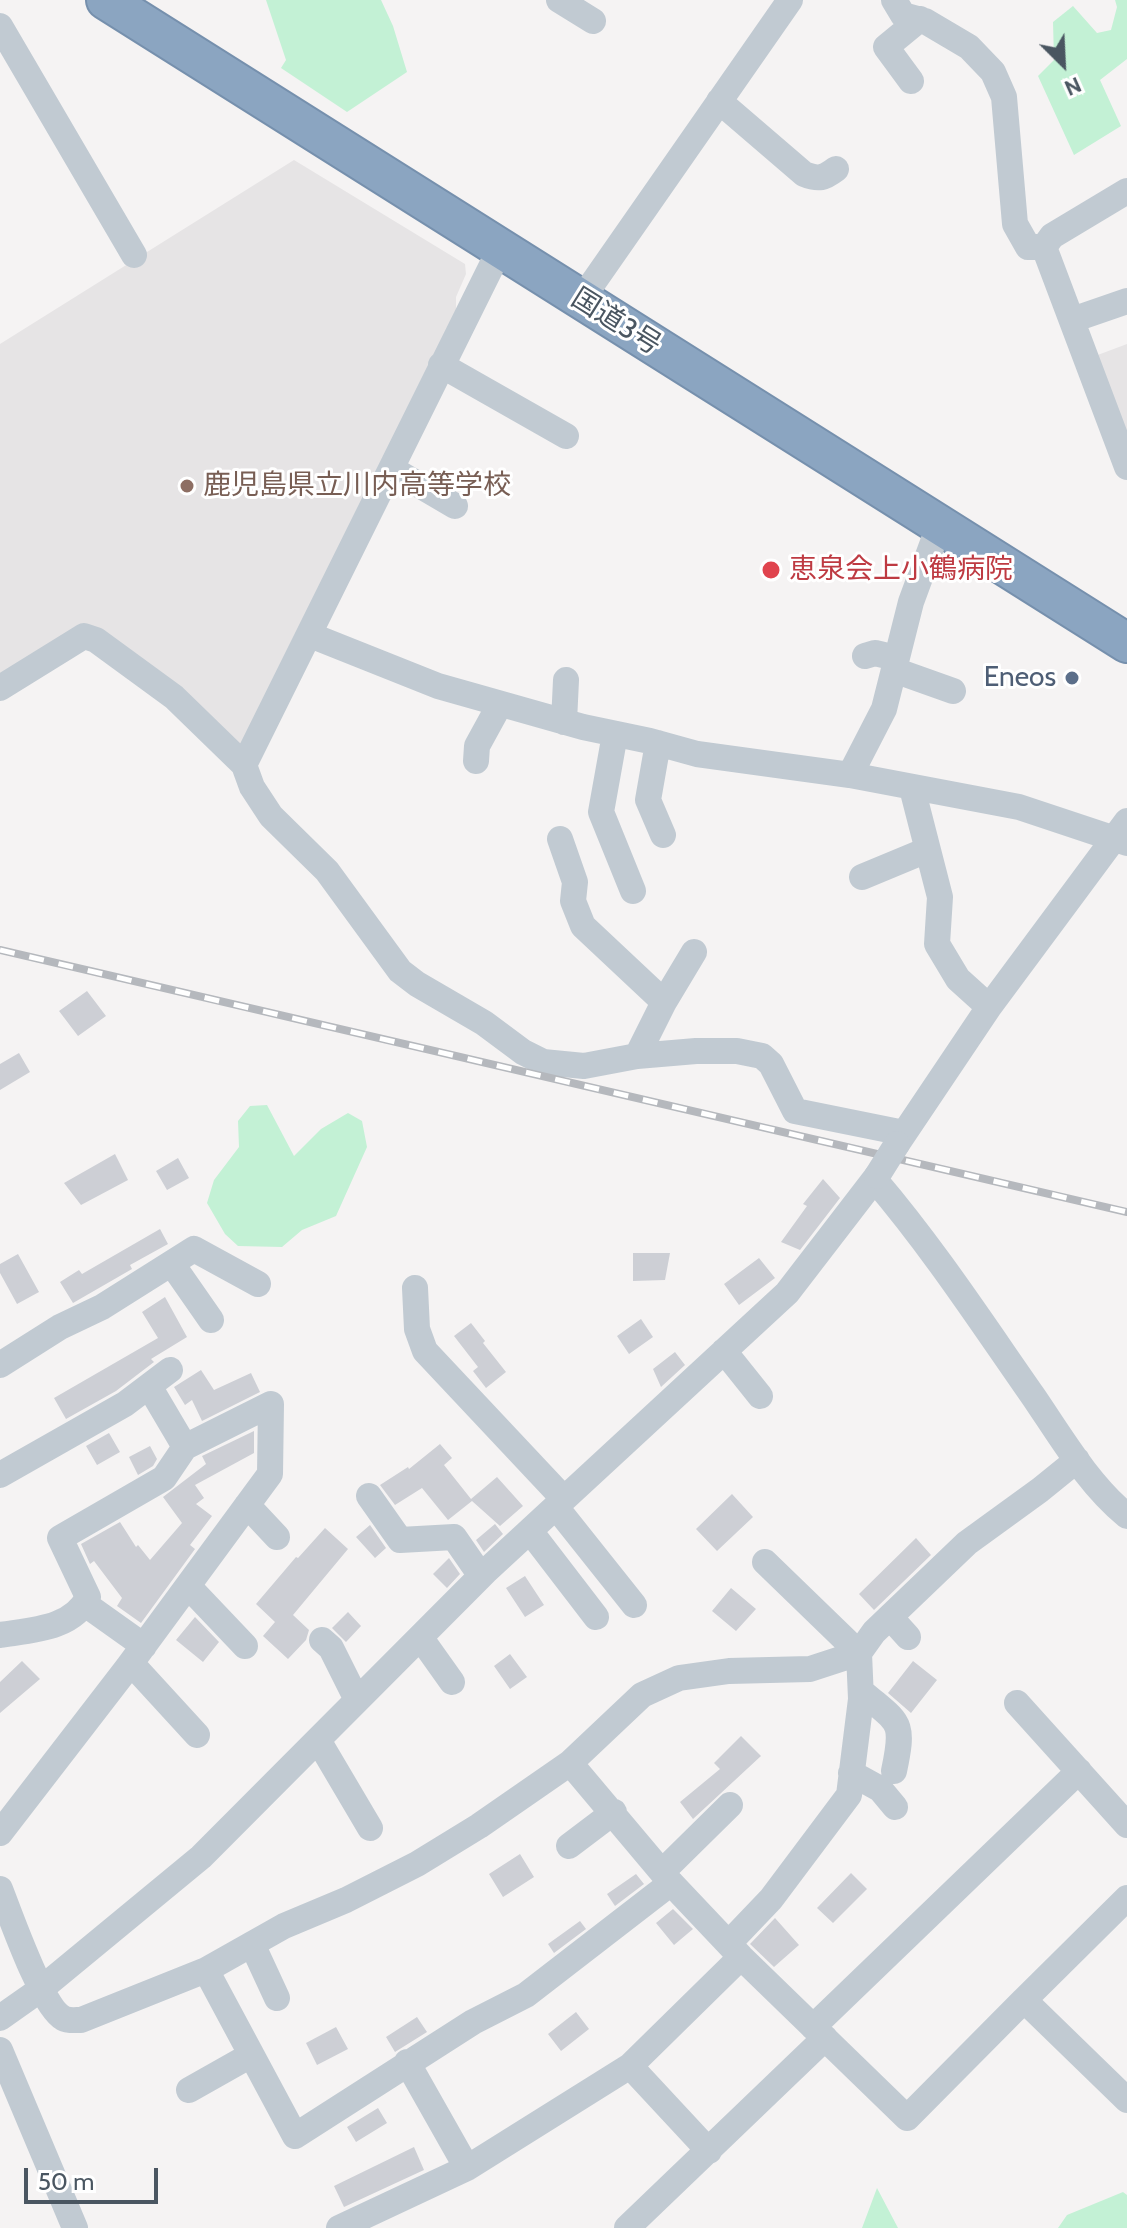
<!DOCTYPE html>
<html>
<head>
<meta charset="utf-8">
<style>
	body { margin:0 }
	#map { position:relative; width:1127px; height:2228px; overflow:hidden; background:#f5f3f3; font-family:Cabin,sans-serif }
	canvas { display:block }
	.north { position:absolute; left:1023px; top:24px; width:80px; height:80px; -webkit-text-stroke:6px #fff; paint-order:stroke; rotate:156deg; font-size:22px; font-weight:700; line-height:32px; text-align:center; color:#4a5661 }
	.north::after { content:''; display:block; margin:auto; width:28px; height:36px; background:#4a5661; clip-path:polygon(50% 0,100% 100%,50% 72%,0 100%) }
	.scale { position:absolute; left:24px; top:2168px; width:134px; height:36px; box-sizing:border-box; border:4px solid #4a5661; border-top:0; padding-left:10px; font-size:24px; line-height:28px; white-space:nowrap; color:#4a5661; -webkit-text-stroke:6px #fff; paint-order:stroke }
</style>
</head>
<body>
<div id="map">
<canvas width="1127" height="2228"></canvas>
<div class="north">N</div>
<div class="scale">50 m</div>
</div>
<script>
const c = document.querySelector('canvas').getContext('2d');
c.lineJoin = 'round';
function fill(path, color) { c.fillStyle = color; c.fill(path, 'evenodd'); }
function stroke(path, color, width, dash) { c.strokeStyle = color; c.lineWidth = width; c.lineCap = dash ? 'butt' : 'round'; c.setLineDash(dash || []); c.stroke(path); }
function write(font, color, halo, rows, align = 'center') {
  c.font = font + ' Cabin,"Noto Sans JP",sans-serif'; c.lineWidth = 6; c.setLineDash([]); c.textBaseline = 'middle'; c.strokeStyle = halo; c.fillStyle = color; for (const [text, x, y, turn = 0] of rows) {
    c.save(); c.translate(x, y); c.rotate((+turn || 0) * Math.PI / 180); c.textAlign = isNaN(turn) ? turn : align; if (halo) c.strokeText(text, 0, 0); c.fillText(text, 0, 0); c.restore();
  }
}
fill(new Path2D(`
	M 294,160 L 465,264 L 466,274 L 456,297 L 456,322 L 246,746 L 230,745 L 89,628 L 0,683 L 0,344 Z
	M 1127,344 L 1127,443 L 1095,356 Z`), '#e6e4e5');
fill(new Path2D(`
	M 266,0 L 381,0 L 393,26 L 407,72 L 347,112 L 281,68 L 286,60 Z
	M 1115,0 L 1127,0 L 1127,59 L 1100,80 L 1121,126 L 1074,155 L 1038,76 L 1054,60 L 1053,22 L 1073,6 L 1097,33 L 1111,30 L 1117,7 Z
	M 267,1105 L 294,1156 L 321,1129 L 348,1113 L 362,1121 L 367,1147 L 336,1216 L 302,1230 L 282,1247 L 238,1246 L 225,1234 L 207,1203 L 214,1180 L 239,1147 L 238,1121 L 250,1106 Z
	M 877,2188 L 898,2228 L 862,2228 Z
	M 1123,2192 L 1127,2195 L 1127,2228 L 1058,2228 L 1067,2215 Z`), '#c3f1d5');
fill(new Path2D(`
	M 87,991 L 106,1016 L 78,1036 L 59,1011 Z
	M 19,1053 L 30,1072 L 0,1090 L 0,1064 Z
	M 115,1154 L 128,1180 L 81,1205 L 64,1183 Z
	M 178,1158 L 189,1178 L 167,1190 L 156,1171 Z
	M 823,1179 L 840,1198 L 800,1250 L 781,1242 L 807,1206 L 803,1204 Z
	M 160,1229 L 168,1244 L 130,1265 L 132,1269 L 73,1303 L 60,1282 L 79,1270 L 82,1274 Z
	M 633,1253 L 670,1253 L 665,1280 L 633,1281 Z
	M 18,1254 L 39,1292 L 17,1304 L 0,1273 L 0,1264 Z
	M 759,1258 L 775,1278 L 739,1305 L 724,1284 Z
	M 165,1297 L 187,1337 L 151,1359 L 154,1362 L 116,1391 L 66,1419 L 54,1398 L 158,1338 L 142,1312 Z
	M 641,1319 L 653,1337 L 629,1354 L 617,1336 Z
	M 471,1323 L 485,1341 L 483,1343 L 506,1372 L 486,1388 L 473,1371 L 478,1367 L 454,1336 Z
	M 675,1352 L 685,1365 L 661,1387 L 653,1369 Z
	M 201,1370 L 214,1390 L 251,1373 L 260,1392 L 202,1421 L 192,1400 L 185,1405 L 174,1387 Z
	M 254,1431 L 254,1453 L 195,1485 L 204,1498 L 196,1504 L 212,1516 L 190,1545 L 195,1549 L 141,1623 L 117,1606 L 122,1598 L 94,1561 L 90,1564 L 81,1544 L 120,1522 L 136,1547 L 138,1545 L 150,1560 L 182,1523 L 163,1497 L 206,1464 L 202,1456 Z
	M 109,1433 L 120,1452 L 97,1465 L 86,1446 Z
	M 440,1444 L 452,1458 L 444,1465 L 471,1499 L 497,1477 L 523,1506 L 500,1526 L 472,1501 L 448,1520 L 422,1488 L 395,1505 L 380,1485 L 408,1467 L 409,1469 Z
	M 150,1446 L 157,1459 L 153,1466 L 138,1475 L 129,1457 Z
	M 732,1494 L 753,1517 L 717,1551 L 696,1529 Z
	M 495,1524 L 503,1534 L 484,1552 L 476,1540 Z
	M 370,1525 L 386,1548 L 375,1558 L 356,1537 Z
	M 325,1528 L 348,1549 L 293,1615 L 309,1630 L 306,1640 L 288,1659 L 263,1636 L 275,1622 L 256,1604 L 296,1557 L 298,1558 Z
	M 916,1538 L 931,1555 L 874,1610 L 859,1594 Z
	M 449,1558 L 460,1574 L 447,1588 L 433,1574 Z
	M 525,1576 L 544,1605 L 525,1617 L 506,1588 Z
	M 731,1588 L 756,1609 L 736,1631 L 712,1611 Z
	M 348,1612 L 361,1626 L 346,1642 L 332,1628 Z
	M 195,1617 L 219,1642 L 203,1662 L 176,1640 Z
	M 510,1654 L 527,1677 L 510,1689 L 494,1666 Z
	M 22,1661 L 40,1679 L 0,1713 L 0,1682 Z
	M 913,1661 L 937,1680 L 911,1713 L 888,1693 Z
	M 741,1736 L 761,1756 L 693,1819 L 680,1802 L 720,1769 L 714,1763 Z
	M 520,1854 L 534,1877 L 503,1897 L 489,1874 Z
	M 851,1873 L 867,1889 L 833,1923 L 817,1908 Z
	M 636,1874 L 644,1884 L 615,1906 L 607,1894 Z
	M 673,1909 L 693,1929 L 674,1945 L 656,1923 Z
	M 775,1918 L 799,1945 L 774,1967 L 750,1944 Z
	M 580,1921 L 586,1929 L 554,1953 L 548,1944 Z
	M 576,2012 L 589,2029 L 561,2051 L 548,2034 Z
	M 417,2017 L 427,2032 L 395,2052 L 386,2037 Z
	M 336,2027 L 348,2049 L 317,2065 L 306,2043 Z
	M 378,2108 L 387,2123 L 356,2142 L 347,2127 Z
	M 414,2147 L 424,2170 L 344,2207 L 334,2186 Z`), '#cdcfd5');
const highway = new Path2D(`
	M 106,0 L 1127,643`);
stroke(highway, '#7690ad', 42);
stroke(new Path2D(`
	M 559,0 L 593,21
	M 894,0 L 903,15 L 925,21 L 969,47 L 993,72 L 1004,97 L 1015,224 L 1028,247 L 1044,247
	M 0,26 L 134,255
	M 911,81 L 886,47 L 920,19
	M 719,101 L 804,174 C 819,180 824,178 836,169
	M 1127,191 L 1052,236 L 1044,247 L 1127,467
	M 581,300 L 790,0
	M 1072,320 L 1127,301
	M 441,365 L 566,436
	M 392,469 L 455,506
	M 939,526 L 911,602 L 884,709 L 850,775 L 1019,807 L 1127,843
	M 310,635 L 438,686 L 583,727 L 650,741 L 697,754 L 850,775
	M 865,656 L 875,653 L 896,658
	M 894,670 L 953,691
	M 0,688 L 84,636 L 96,640 L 174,697 L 244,765 L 252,787 L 271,816 L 327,871 L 400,971 L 417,984 L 484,1023 L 523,1052 L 543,1062 L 584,1066 L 637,1056 L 696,1051 L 737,1051 L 762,1056 L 771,1064 L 795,1111 L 904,1133
	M 564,722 L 566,680
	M 615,734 L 601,812 L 633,891
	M 658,743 L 648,800 L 663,835
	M 476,761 L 477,746 L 500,704
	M 244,765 L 501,247
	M 912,788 L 940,897 L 937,944 L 958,979 L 989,1007
	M 560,839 L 575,882 L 573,901 L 583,926 L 664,1002
	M 862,877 L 927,850
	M 637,1056 L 664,1002 L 694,952
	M 897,1144 L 989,1007 L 1127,821
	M 875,1180 C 933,1248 982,1323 1033,1396 C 1061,1437 1088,1484 1127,1516
	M 172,1264 L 211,1320
	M 415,1288 L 417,1329 L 425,1351 L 564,1499
	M 724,1351 L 760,1396
	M 0,1365 L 60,1327 L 102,1307 L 194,1249 L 258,1284
	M 149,1386 L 185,1447
	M 0,1475 L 125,1404 L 170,1370
	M 369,1496 L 400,1540 L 454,1537 L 481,1576
	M 247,1505 L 277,1537
	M 556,1507 L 634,1605
	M 530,1531 L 596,1617
	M 188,1586 L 245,1646
	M 85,1604 L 144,1646
	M 890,1617 L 908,1637
	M 0,1635 C 31,1630 73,1629 88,1597 L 60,1538 L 164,1478 L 185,1447 L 271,1404 L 270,1474 L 128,1667 L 0,1833
	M 420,1637 L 452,1682
	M 322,1640 L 331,1648 L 357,1700
	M 131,1663 L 197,1735
	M 861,1691 C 899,1724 905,1719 894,1771
	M 1017,1703 L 1127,1825
	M 318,1740 L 370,1828
	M 570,1763 L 671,1883 L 741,1957 L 907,2118 L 1024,2000
	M 851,1773 L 880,1789 L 895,1807
	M 569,1846 L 614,1812
	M 662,1872 L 730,1805
	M 0,1889 C 10,1914 42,2007 63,2018 C 68,2021 75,2020 81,2020 L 206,1970 L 284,1926 L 346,1900 L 417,1864 L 479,1826 L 570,1763 L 642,1695 L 679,1678 L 729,1671 L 810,1669 L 859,1653 L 874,1632 L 967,1543 L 1040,1490 L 1077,1460
	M 1127,1898 L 1024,2000 L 1127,2100
	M 729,1943 L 771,1899 L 849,1795 L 861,1699 L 859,1653 L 765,1562
	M 252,1944 L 277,1998
	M 206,1970 L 295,2136 L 473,2022 L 526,1995 L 671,1883
	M 0,2018 L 41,1989 L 201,1857 L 485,1572 L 787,1293 L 877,1176
	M 813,2027 L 1079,1771
	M 0,2050 L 75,2228
	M 407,2062 L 467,2168
	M 630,2066 L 709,2151
	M 189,2090 L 251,2055
	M 339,2228 L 467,2168 L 630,2066 L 741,1957
	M 627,2228 L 825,2038`), '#c1cad2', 26);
stroke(highway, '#8ba5c1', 38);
const rail = new Path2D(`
	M 0,950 L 1127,1212`);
stroke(rail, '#b5b8bd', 8);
stroke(rail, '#fff', 5, [15]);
stroke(new Path2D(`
	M 877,1176 L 897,1144`), '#c1cad2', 26);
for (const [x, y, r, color] of [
	[187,486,8,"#8d6e63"],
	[771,570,10,"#e0444e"],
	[1072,678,8,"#5c6f8a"]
]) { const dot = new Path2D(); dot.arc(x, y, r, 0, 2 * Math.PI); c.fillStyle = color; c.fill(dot); stroke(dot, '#fff', 3); }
write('28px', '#4a5661', '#fff', [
	["国道3号",616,322,32]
]);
write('28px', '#785e54', '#fff', [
	["鹿児島県立川内高等学校",203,486]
], 'left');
write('28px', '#be3a42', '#fff', [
	["恵泉会上小鶴病院",789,570]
], 'left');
write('28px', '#4e5e75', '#fff', [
	["Eneos",1056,678]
], 'right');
</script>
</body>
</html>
